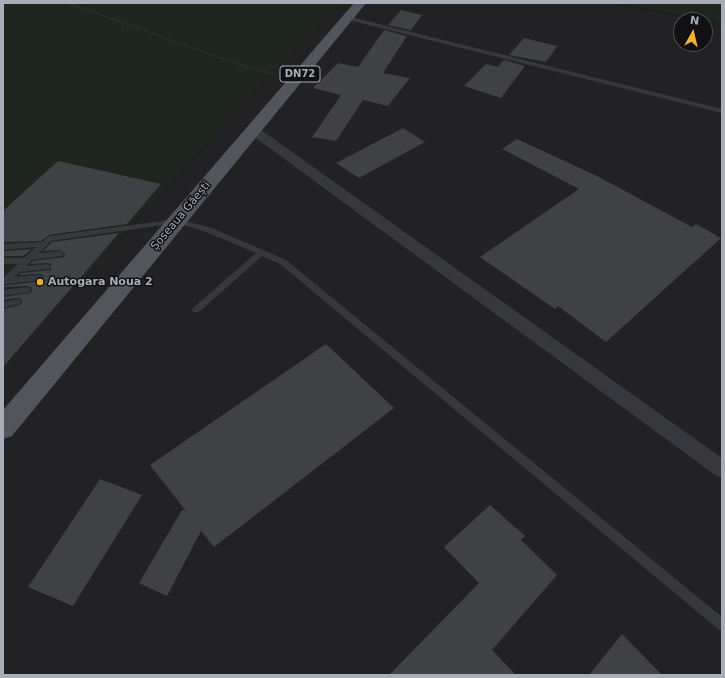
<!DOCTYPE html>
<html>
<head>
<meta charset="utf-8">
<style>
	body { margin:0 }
	#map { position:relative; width:725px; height:678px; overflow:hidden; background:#161618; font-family:"DejaVu Sans",sans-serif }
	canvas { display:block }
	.frame { position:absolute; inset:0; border:4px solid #a8adb8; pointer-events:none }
	.north { position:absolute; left:673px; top:12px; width:40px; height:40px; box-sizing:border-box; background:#111113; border:1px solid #4d4f55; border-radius:50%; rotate:8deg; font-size:11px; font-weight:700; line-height:16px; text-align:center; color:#a8adb8 }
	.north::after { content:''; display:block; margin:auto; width:14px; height:18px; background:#f2b134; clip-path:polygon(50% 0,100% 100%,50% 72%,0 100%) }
</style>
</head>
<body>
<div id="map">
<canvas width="725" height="678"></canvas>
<div class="frame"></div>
<div class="north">N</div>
</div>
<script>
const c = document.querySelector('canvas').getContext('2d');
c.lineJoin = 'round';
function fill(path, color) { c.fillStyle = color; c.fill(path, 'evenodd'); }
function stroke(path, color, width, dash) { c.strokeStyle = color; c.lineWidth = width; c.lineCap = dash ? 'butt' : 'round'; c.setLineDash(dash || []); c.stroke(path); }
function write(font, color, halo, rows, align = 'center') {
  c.font = font + ' "DejaVu Sans",sans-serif'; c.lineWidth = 3; c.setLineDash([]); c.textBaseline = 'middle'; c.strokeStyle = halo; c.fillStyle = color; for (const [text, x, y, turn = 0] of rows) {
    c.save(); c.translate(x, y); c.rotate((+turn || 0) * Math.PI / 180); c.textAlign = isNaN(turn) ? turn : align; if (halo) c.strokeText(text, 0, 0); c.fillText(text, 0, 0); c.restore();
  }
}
fill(new Path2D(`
	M 342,3 L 612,3 L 699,20 L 681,20 L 681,44 L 705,44 L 705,21 L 722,25 L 722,675 L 3,675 L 3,275 L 68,296 L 241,105 Z`), '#222225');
fill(new Path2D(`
	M 3,3 L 342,3 L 241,105 L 68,296 L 3,275 Z
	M 613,3 L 722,3 L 722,25 L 705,20 Z`), '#1e261f');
fill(new Path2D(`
	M 401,10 L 422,15 L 411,30 L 388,25 Z
	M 384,30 L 407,36 L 383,73 L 410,78 L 388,106 L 363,100 L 336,141 L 312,137 L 341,95 L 313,88 L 338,63 L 358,67 Z
	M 524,38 L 557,46 L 546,62 L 509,55 Z
	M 504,60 L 525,66 L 501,98 L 464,86 L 486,64 L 498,67 Z
	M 403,128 L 425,142 L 359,178 L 336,163 Z
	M 517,139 L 597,176 L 692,227 L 696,224 L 721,238 L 606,342 L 558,306 L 555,309 L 480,257 L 579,189 L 502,149 Z
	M 58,161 L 161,184 L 127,224 L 49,235 L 41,241 L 3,242 L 3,211 Z
	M 119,233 L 3,367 L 3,309 L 20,305 L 22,303 L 21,299 L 17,298 L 3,300 L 3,297 L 30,293 L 32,291 L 31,287 L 27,286 L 3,287 L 7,285 L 43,281 L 43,275 L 39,274 L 19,275 L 21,273 L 51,270 L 51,264 L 47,263 L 30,264 L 33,261 L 64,257 L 65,254 L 60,250 L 43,251 L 52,242 Z
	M 32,249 L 23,256 L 3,256 L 3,251 Z
	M 326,344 L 394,408 L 214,547 L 201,531 L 167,596 L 139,583 L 182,510 L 186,511 L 150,465 Z
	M 100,479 L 142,495 L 73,606 L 28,587 Z
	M 490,505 L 525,536 L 521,540 L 557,575 L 492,650 L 516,675 L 389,675 L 479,583 L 444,547 Z
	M 622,634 L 662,675 L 589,675 Z`), '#404145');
stroke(new Path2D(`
	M 68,3 L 243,66 L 278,75`), '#3d3f44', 1.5, [1, 2]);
fill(new Path2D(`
	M 347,16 L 722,109 L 722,113 L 345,19 L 345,17 Z
	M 177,219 L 212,228 L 286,260 L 722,617 L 722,631 L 718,629 L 280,264 L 262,256 L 199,312 L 193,312 L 192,310 L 193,308 L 256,253 L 206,232 L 177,223 L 51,241 L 39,253 L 60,251 L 64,254 L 63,256 L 32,260 L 26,266 L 47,264 L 50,265 L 51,267 L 50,269 L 20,272 L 14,277 L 39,275 L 42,276 L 43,278 L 42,280 L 7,284 L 3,286 L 3,278 L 18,264 L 3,264 L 3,258 L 24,258 L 36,247 L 3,250 L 3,244 L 42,242 L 49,236 Z
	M 27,287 L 30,288 L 31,290 L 30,292 L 3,296 L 3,290 Z
	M 17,299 L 20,300 L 21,302 L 20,304 L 3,308 L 3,302 Z`), '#37383d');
fill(new Path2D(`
	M 253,126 L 257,127 L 722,458 L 722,478 L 715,475 L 249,133 L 247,130 L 249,127 Z`), '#37383d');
fill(new Path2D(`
	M 354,3 L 366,3 L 12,436 L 3,439 L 3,410 Z`), '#53555c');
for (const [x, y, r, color] of [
	[40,282,4,"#f2b134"]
]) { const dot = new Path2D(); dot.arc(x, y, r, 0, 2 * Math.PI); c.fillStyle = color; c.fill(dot); stroke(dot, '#111113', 1.5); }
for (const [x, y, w] of [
	[300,74,40]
]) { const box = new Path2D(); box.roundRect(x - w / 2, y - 8, w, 16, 3); c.fillStyle = '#111113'; c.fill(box); stroke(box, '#a8adb8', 1); }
write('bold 10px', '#a8adb8', null, [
	["DN72",300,74]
]);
write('11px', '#a8adb8', '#111113', [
	["Șoseaua Găești",181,216,-50]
]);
write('bold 11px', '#a8adb8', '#111113', [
	["Autogara Noua 2",48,282]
], 'left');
</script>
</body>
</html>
